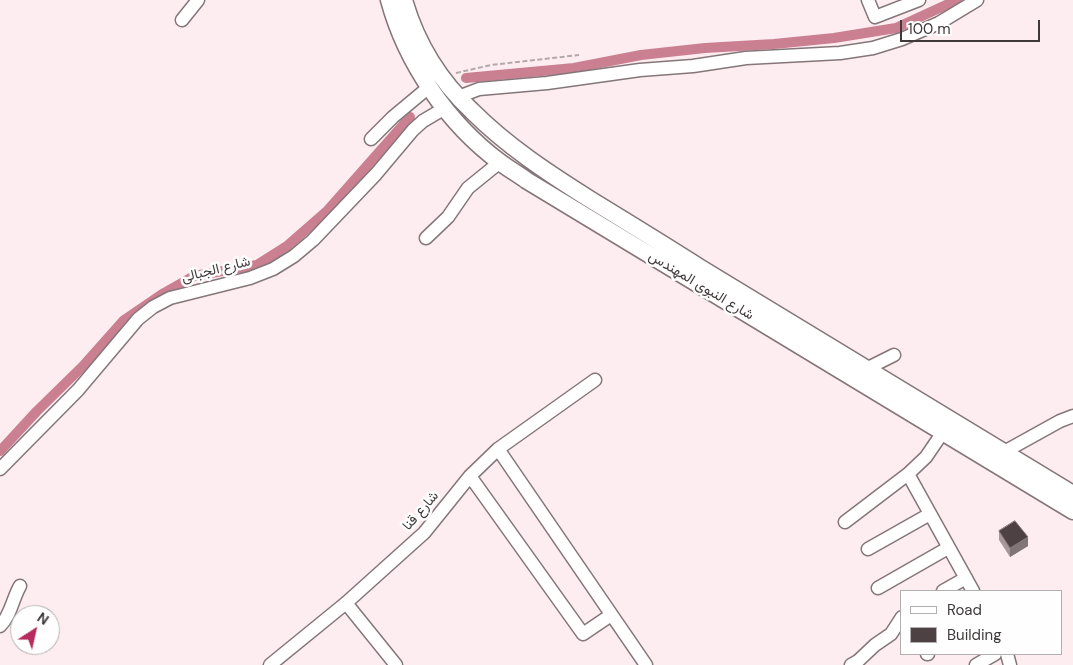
<!DOCTYPE html>
<html>
<head>
<meta charset="utf-8">
<style>
	body { margin:0 }
	#map { position:relative; width:1073px; height:665px; overflow:hidden; background:#fdedf0; font-family:"DM Sans",sans-serif }
	canvas { display:block }
	.legend { position:absolute; left:900px; top:590px; width:162px; height:65px; box-sizing:border-box; background:#fefefe; border:1px solid #b2afb0; margin:0; padding:6px 9px; list-style:none; font-size:15px; color:#3f393a }
	.legend li { display:flex; align-items:center; gap:10px; height:25px }
	.legend b { width:25px; border:1px solid #b2afb0 }
	.north { position:absolute; left:10px; top:605px; width:50px; height:50px; box-sizing:border-box; background:#fefefe; border:1px solid #b2afb0; border-radius:50%; rotate:35deg; font-size:14px; font-weight:700; line-height:20px; text-align:center; color:#3f393a }
	.north::after { content:''; display:block; margin:auto; width:18px; height:22px; background:#b72a5d; clip-path:polygon(50% 0,100% 100%,50% 72%,0 100%) }
	.scale { position:absolute; left:900px; top:20px; width:140px; height:22px; box-sizing:border-box; border:2px solid #3f393a; border-top:0; padding-left:6px; font-size:15px; line-height:18px; white-space:nowrap; color:#3f393a; -webkit-text-stroke:4px #fefefe; paint-order:stroke }
</style>
</head>
<body>
<div id="map">
<canvas width="1073" height="665"></canvas>
<ul class="legend">
<li><b style="height:6px;background:#fff"></b>Road</li>
<li><b style="height:14px;background:#4e4144"></b>Building</li>
</ul>
<div class="north">N</div>
<div class="scale">100 m</div>
</div>
<script>
const c = document.querySelector('canvas').getContext('2d');
c.lineJoin = 'round';
function stroke(path, color, width, dash) { c.strokeStyle = color; c.lineWidth = width; c.lineCap = dash ? 'butt' : 'round'; c.setLineDash(dash || []); c.stroke(path); }
function fill(path, color) { c.fillStyle = color; c.fill(path, 'evenodd'); }
function write(font, color, halo, rows, align = 'center') {
  c.font = font + ' "DM Sans",Vazirmatn,sans-serif'; c.lineWidth = 5; c.setLineDash([]); c.textBaseline = 'middle'; c.strokeStyle = halo; c.fillStyle = color; for (const [text, x, y, turn = 0] of rows) {
    c.save(); c.translate(x, y); c.rotate((+turn || 0) * Math.PI / 180); c.textAlign = isNaN(turn) ? turn : align; if (halo) c.strokeText(text, 0, 0); c.fillText(text, 0, 0); c.restore();
  }
}
stroke(new Path2D(`
	M 466,78 L 574,68 L 641,55 L 705,48 L 774,44 L 834,38 L 896,28 L 957,0
	M 0,451 L 37,411 L 83,366 L 123,321 L 164,293 L 194,276 L 257,265 L 287,246 L 327,211 L 410,117`), '#cb8091', 10);
const minor = new Path2D(`
	M 868,0 L 875,17 L 919,0
	M 182,20 L 198,0
	M 458,97 L 479,89 L 547,83 L 640,70 L 693,66 L 746,58 L 840,53 L 873,48 L 902,39 L 939,23 L 977,0
	M 371,139 L 393,117 L 429,87
	M 426,238 L 448,217 L 468,188 L 500,162
	M 866,369 L 894,355
	M 943,432 L 926,457 L 908,474 L 973,591
	M 498,449 L 646,665
	M 1004,452 L 1060,421 L 1073,416
	M 0,469 L 78,390 L 138,319 L 153,307 L 170,298 L 250,278 L 273,269 L 294,256 L 313,240 L 376,174 L 413,130 L 423,121 L 445,108
	M 470,476 L 583,634 L 611,615
	M 845,522 L 908,474
	M 868,549 L 930,514
	M 878,588 L 948,548
	M 943,591 L 966,578
	M 346,603 L 396,665
	M 0,626 C 11,615 12,600 20,586
	M 927,654 L 928,654
	M 1007,654 L 1010,665
	M 270,665 L 346,603 L 415,541 L 424,533 L 470,476 L 498,449 L 595,380
	M 851,665 L 858,661 L 875,645 L 891,634 L 902,617
	M 976,665 L 995,654`);
const major = new Path2D(`
	M 389,0 C 406,63 448,124 501,163 C 509,169 518,174 526,180 L 1073,511
	M 404,0 C 416,42 440,81 472,111 C 507,146 548,173 591,200 C 627,222 663,244 699,267 C 824,343 949,418 1073,494`);
stroke(minor, '#847679', 15);
stroke(major, '#847679', 19);
stroke(new Path2D(`
	M 456,73 L 491,65 L 579,55`), '#b4a8aa', 2, [5, 2.5]);
stroke(minor, '#fff', 12);
stroke(major, '#fff', 16);
fill(new Path2D(`
	M 999,531 L 1028,546 L 1010,557 L 999,540 Z`), '#a6979a');
fill(new Path2D(`
	M 1028,537 L 1028,546 L 1010,557 L 1010,548 Z`), '#827578');
const building = new Path2D(`
	M 1015,521 L 1028,537 L 1010,548 L 999,531 Z`);
fill(building, '#4e4144');
stroke(building, '#827578', 1);
write('14px', '#3f393a', '#fefefe', [
	["شارع الجبالى",216,270,-14],
	["شارع النبوى المهندس",701,286,31],
	["شارع قنا",421,511,-49]
]);
</script>
</body>
</html>
